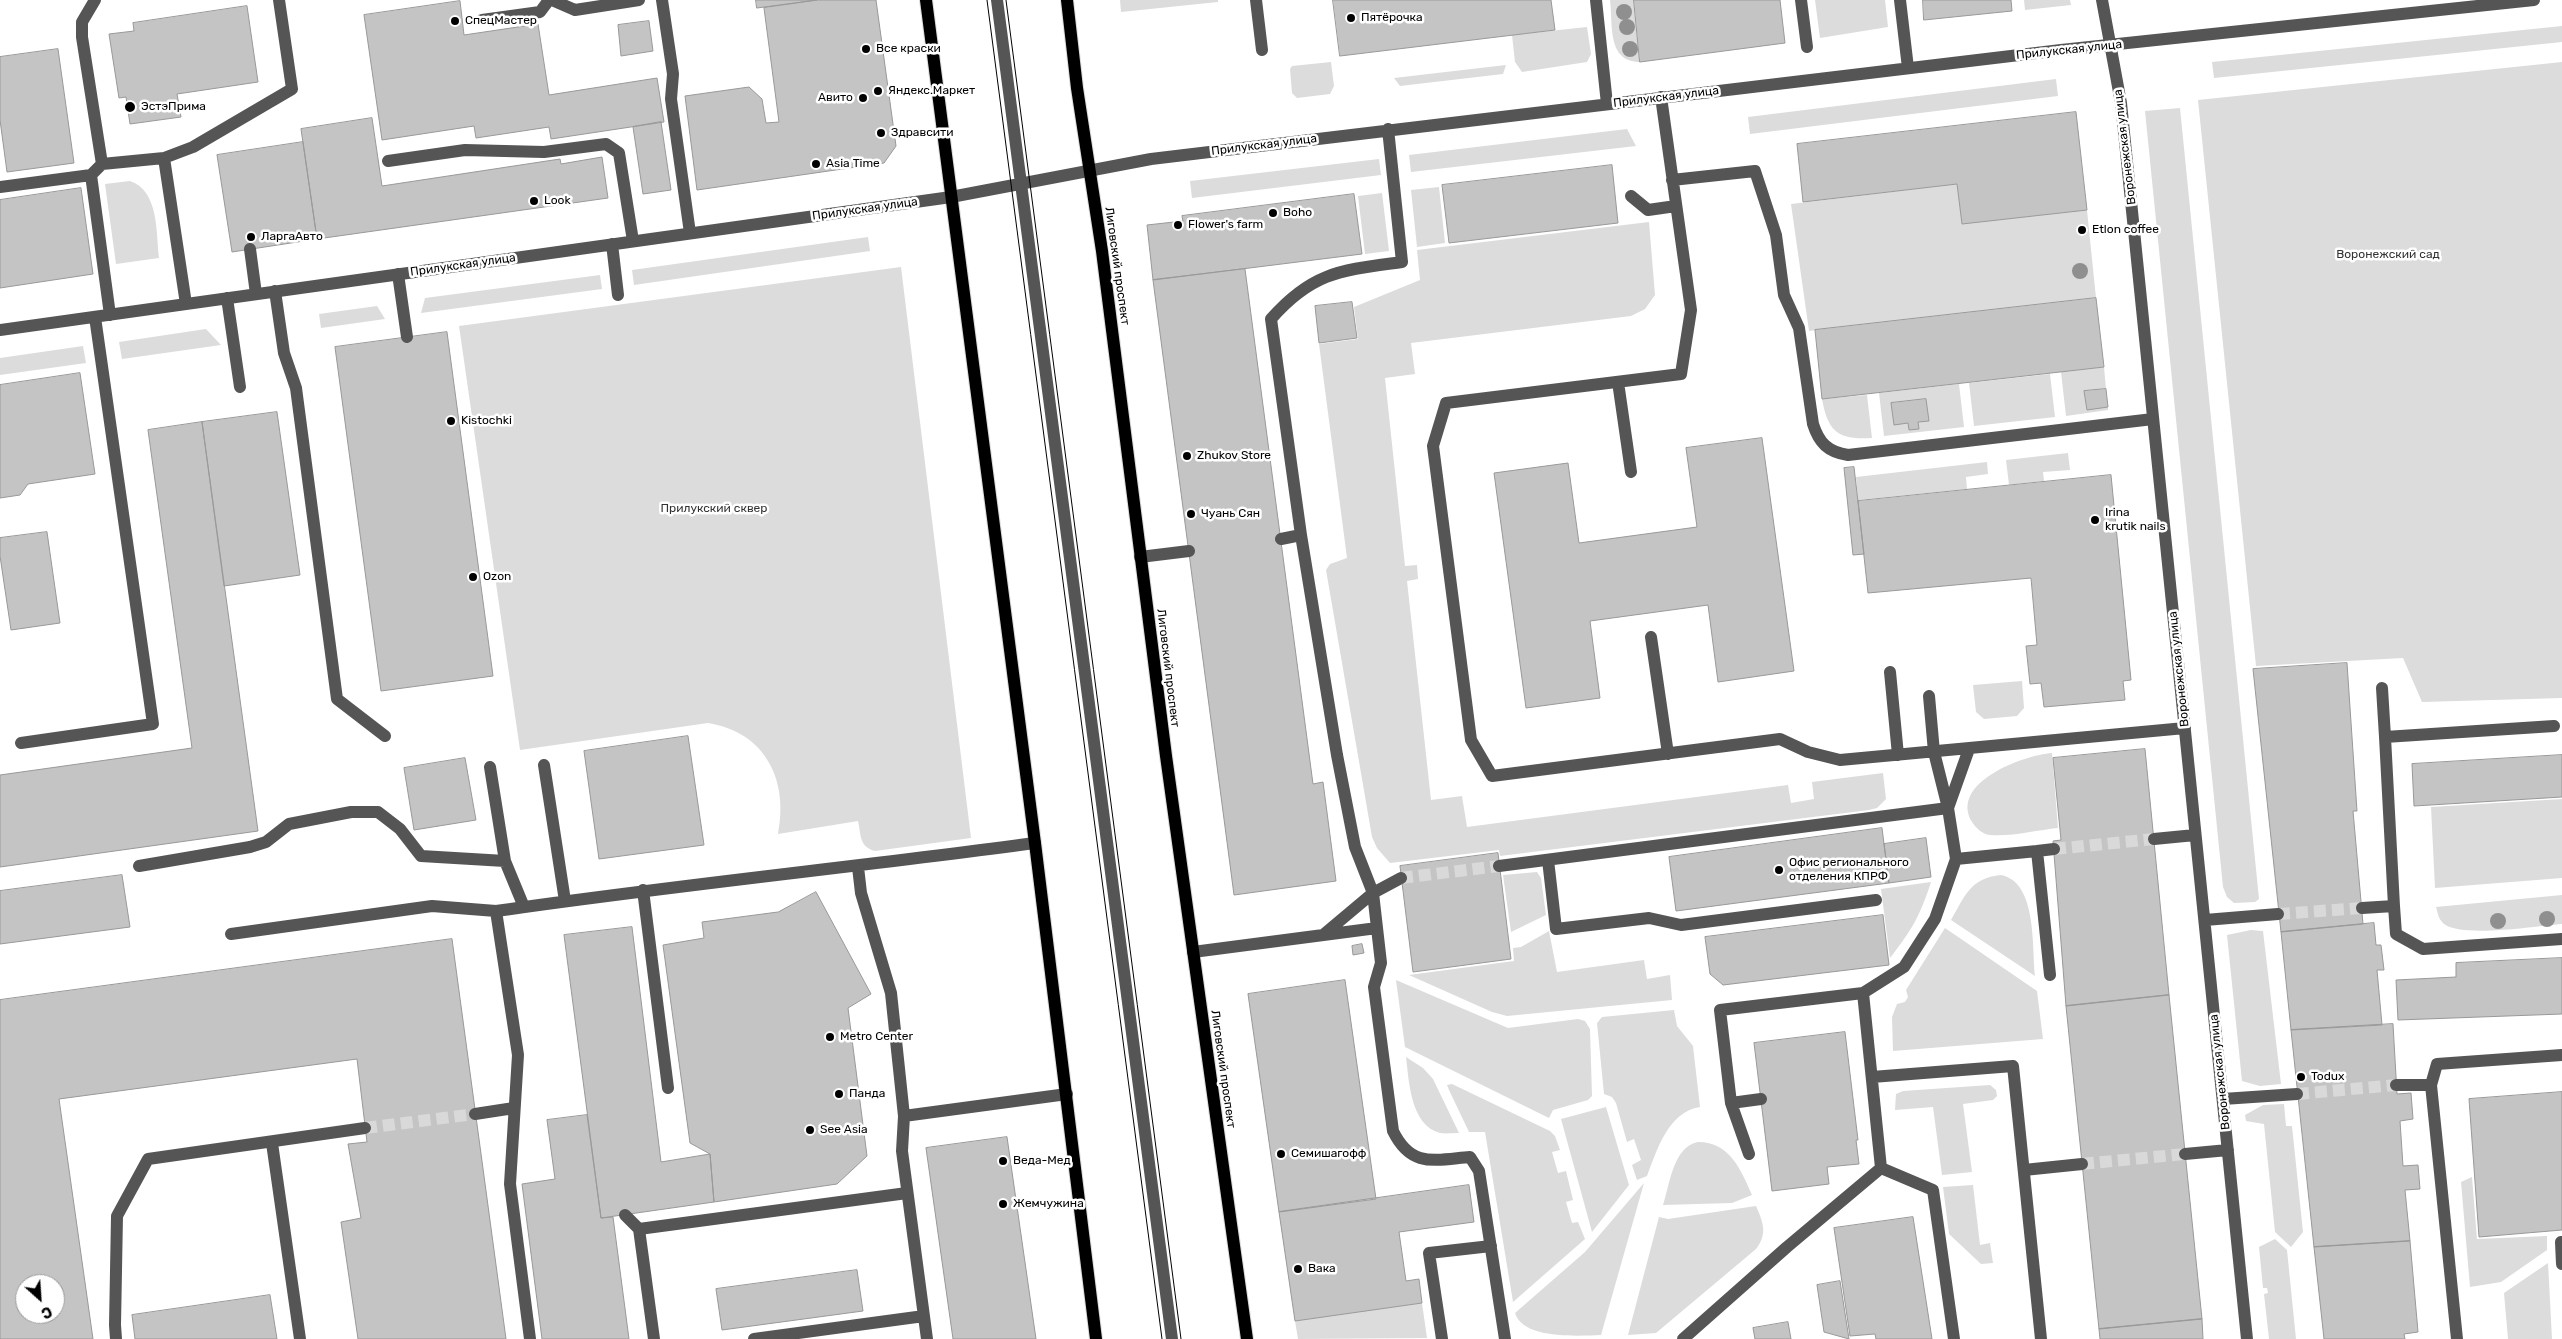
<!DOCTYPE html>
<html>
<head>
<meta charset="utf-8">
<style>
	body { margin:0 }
	#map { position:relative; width:2562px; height:1339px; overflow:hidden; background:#fff; font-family:Rubik,sans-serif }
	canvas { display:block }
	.north { position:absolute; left:15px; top:1274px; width:50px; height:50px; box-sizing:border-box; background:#fff; border:1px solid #999; border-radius:50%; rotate:154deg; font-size:14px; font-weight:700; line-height:20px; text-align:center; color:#000 }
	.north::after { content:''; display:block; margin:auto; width:18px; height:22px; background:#000; clip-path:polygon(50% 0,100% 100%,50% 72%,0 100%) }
</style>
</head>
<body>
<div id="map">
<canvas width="2562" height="1339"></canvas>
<div class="north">С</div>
</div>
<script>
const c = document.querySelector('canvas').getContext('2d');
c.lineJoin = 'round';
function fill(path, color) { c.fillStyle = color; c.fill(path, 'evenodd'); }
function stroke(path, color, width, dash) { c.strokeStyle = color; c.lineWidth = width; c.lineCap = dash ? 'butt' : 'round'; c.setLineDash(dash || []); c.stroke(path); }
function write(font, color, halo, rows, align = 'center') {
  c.font = font + ' Rubik,sans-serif'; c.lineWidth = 5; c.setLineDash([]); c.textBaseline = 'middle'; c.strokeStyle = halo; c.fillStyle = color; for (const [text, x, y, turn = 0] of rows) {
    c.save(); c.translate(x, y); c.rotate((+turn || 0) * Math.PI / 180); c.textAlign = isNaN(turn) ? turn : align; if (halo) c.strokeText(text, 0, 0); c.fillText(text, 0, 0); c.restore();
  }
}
fill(new Path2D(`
	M 1120,0 L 1218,0 L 1218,2 L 1121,12 Z
	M 1610,0 L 1634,0 L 1640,62 C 1607,62 1613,25 1610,0 Z
	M 1815,0 L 1885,0 L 1888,27 L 1820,38 Z
	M 2024,0 L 2070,0 L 2071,5 L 2025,10 Z
	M 2562,26 L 2562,42 L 2214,78 L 2212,62 Z
	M 1587,27 L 1591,54 L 1587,62 L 1522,72 L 1515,62 L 1512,35 Z
	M 1331,62 L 1334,86 L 1330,94 L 1297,98 L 1292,93 L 1290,69 L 1292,66 Z
	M 2562,62 L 2562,698 L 2422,702 L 2403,658 L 2256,666 L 2198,100 Z
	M 1506,65 L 1503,74 L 1400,86 L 1394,78 Z
	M 2056,79 L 2058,96 L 1750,134 L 1748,117 Z
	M 2180,108 L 2259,899 L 2255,902 L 2234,903 L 2227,897 L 2223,887 L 2145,111 Z
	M 1627,129 L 1636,146 L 1411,172 L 1409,155 Z
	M 1379,159 L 1381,175 L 1192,198 L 1190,181 Z
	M 130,181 C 159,191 156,232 159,258 L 116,264 L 105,184 Z
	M 1957,184 L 1962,224 L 2087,210 L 2096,298 L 1809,331 L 1791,204 Z
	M 1439,187 L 1445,243 L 1417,247 L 1411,190 Z
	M 1382,193 L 1389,251 L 1365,254 L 1358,196 Z
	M 1649,222 L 1655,295 L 1645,309 L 1631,316 L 1411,343 L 1415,374 L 1385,378 L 1405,566 L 1417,565 L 1418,579 L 1407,581 L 1431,800 L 1462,796 L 1467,827 L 1788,785 L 1791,803 L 1814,799 L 1812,782 L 1883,773 L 1886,799 L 1877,808 L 1869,810 L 1500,856 L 1499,850 L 1390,863 L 1377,848 L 1372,837 L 1326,570 L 1330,564 L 1347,558 L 1319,344 L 1358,339 L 1354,307 L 1420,280 L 1417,250 Z
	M 868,237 L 870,251 L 634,285 L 632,270 Z
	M 901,267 L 971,838 L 875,851 C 859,847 861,834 858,821 L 778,834 C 789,780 765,732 708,723 L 520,750 L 459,326 Z
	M 600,275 L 602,289 L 421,313 L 425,298 Z
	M 377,306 L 385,319 L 321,328 L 319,314 Z
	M 206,329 L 221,345 L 122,359 L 119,342 Z
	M 83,346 L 86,363 L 0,375 L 0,358 Z
	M 2104,367 L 2106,389 L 2084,391 L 2087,409 L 2108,407 L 2108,410 L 2066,416 L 2061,372 Z
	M 2050,374 L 2055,417 L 1974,426 L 1969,383 Z
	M 1959,384 L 1964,427 L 1884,436 L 1879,393 ZM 1926,399 L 1929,421 L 1918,422 L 1919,429 L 1909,430 L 1908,423 L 1894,424 L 1891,403 Z
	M 1867,395 L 1872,438 C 1838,440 1828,432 1822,399 Z
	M 2068,453 L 2070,470 L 2043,472 L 2044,481 L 2009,485 L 2006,460 Z
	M 1987,462 L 1988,474 L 1966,477 L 1967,489 L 1858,500 L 1856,477 Z
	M 2022,681 L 2024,708 L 2017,716 L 1984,719 L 1976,712 L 1973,685 Z
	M 2052,753 L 2058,828 C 2037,830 2011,837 1990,835 C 1982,834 1976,828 1972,822 C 1949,783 2023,755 2052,753 Z
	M 2562,799 L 2562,878 L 2435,888 L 2431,807 Z
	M 1537,872 L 1541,878 L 1546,915 L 1511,932 L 1503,875 Z
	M 2001,875 C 2037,882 2032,946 2035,976 L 1951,920 C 1965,896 1970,878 2001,875 Z
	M 1931,882 C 1920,916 1912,930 1890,958 L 1881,889 Z
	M 2562,895 L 2562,924 C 2536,926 2463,938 2444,924 C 2438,919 2438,913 2436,907 Z
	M 1945,928 L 2037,991 L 2043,1039 L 1893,1051 L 1892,1017 L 1897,1004 L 1905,1002 L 1908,997 L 1906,990 Z
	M 2251,930 L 2263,931 L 2281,1084 L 2260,1086 L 2242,1081 L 2227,935 Z
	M 1549,931 L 1557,972 L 1644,960 L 1647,979 L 1670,975 L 1672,1000 L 1507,1016 L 1492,1012 L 1409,975 L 1514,961 L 1513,948 L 1521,947 Z
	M 1396,980 L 1508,1028 L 1578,1019 L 1585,1021 L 1590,1029 L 1592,1096 L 1588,1100 L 1553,1110 L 1549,1118 L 1405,1047 Z
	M 1674,1010 L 1677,1026 L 1693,1046 L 1700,1107 C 1668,1112 1657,1150 1647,1176 L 1637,1180 L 1632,1165 L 1641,1160 L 1634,1139 L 1627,1142 L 1616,1103 L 1612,1097 L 1604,1094 L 1597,1023 L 1602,1017 Z
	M 1406,1057 L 1423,1068 L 1433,1079 L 1459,1133 C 1453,1133 1446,1134 1440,1133 C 1410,1125 1409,1080 1406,1057 Z
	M 1452,1084 L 1550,1131 L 1555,1136 L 1560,1150 L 1552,1152 L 1558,1173 L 1566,1171 L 1573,1200 L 1566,1202 L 1572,1223 L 1578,1222 L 1585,1239 L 1513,1302 L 1485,1132 L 1469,1132 L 1449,1090 L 1447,1085 Z
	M 1990,1085 L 1996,1090 L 1997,1096 L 1993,1100 L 1963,1104 L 1972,1172 L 1942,1175 L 1933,1107 L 1895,1110 L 1896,1094 L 1903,1091 Z
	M 2284,1104 L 2286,1126 L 2292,1126 L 2303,1232 L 2291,1247 L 2275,1232 L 2264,1124 L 2246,1121 L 2245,1115 L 2263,1105 Z
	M 1606,1107 L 1629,1185 L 1592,1232 L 1561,1119 Z
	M 1698,1142 C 1730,1142 1741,1170 1752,1195 L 1732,1203 L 1663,1205 C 1670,1184 1673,1147 1698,1142 Z
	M 2472,1177 L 2477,1239 L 2547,1236 L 2547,1250 L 2501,1282 L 2470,1287 L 2461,1182 Z
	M 1644,1183 L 1601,1335 C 1575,1336 1523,1339 1515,1313 L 1585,1252 Z
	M 1973,1185 L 1980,1245 L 1990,1243 L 1993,1263 L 1981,1264 L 1949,1234 L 1943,1187 Z
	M 1756,1206 C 1763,1222 1768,1234 1756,1249 L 1656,1333 L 1628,1335 L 1659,1217 L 1668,1219 Z
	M 2275,1239 L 2287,1250 L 2296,1339 L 2269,1339 L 2264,1294 L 2268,1293 L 2267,1288 L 2263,1288 L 2259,1247 Z
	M 2548,1263 L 2552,1339 L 2508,1339 L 2504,1293 Z
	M 1422,1303 L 1427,1338 L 1298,1339 L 1295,1321 Z`), '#dcdcdc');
const building = new Path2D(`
	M 756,0 L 817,0 L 757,8 Z
	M 817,0 L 876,0 L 896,146 L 884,163 L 697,190 L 685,96 L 749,87 L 762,99 L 766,123 L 779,122 L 764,8 Z
	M 1333,0 L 1551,0 L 1555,30 L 1340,56 Z
	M 1634,0 L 1780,0 L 1785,43 L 1640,62 Z
	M 1923,0 L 2011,0 L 2012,11 L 1924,20 Z
	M 460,1 L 464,35 L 538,24 L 549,95 L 657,78 L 664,122 L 551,139 L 549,127 L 476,138 L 474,126 L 382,140 L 364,15 Z
	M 247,6 L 258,82 L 177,94 L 181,117 L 130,124 L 126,97 L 119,98 L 109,34 L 134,31 L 133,23 Z
	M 649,21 L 653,51 L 621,56 L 618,25 Z
	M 58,49 L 74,163 L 7,172 L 0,120 L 0,57 Z
	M 2076,112 L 2087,210 L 1962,224 L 1957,184 L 1803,202 L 1797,144 Z
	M 372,118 L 382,186 L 560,159 L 561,164 L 602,157 L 608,198 L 317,239 L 301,129 Z
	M 661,122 L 671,190 L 643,194 L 633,127 Z
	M 303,142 L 317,239 L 232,252 L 217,155 Z
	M 1612,165 L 1618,223 L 1449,243 L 1442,185 Z
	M 81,188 L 93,274 L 0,288 L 0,200 Z
	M 1354,194 L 1362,254 L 1153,280 L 1147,225 L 1183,221 L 1182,216 Z
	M 1245,269 L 1313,784 L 1323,782 L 1336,881 L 1234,895 L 1153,280 Z
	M 2096,298 L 2104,367 L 1822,399 L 1815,330 Z
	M 1352,302 L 1357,338 L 1319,343 L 1315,306 Z
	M 447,332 L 493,676 L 381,691 L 335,347 Z
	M 80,373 L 95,474 L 28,484 L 20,495 L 0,498 L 0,385 Z
	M 2106,389 L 2108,407 L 2087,410 L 2084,391 Z
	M 1926,399 L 1929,421 L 1918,422 L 1919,429 L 1909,430 L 1908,423 L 1894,425 L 1891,403 Z
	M 277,412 L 300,575 L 224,586 L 202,422 Z
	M 202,422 L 258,831 L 0,867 L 0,775 L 192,748 L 148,430 Z
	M 1762,438 L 1794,671 L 1718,682 L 1708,605 L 1590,621 L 1600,698 L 1526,708 L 1494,473 L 1568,463 L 1579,543 L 1697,527 L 1686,448 Z
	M 1854,467 L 1864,554 L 1853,555 L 1844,468 Z
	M 2111,475 L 2131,680 L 2123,681 L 2125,700 L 2044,707 L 2041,683 L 2030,684 L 2026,646 L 2037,645 L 2031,578 L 1868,593 L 1858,501 Z
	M 47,532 L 60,623 L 11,630 L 0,556 L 0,538 Z
	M 2347,663 L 2357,811 L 2353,811 L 2363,924 L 2281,932 L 2253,669 Z
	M 688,736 L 704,845 L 599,859 L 584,751 Z
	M 2145,749 L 2169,995 L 2066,1006 L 2053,841 L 2061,840 L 2053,758 Z
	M 2562,755 L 2562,797 L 2414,806 L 2412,764 Z
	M 465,758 L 476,820 L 414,830 L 404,768 Z
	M 1882,828 L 1889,883 L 1676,911 L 1669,857 Z
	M 1926,838 L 1931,877 L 1889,883 L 1884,844 Z
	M 1498,853 L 1511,959 L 1413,972 L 1400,866 Z
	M 122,875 L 130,927 L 0,944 L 0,891 Z
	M 816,892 L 871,994 L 848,1008 L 867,1156 L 837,1184 L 714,1202 L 710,1154 L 690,1143 L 663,945 L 704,938 L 702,922 L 778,912 Z
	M 1883,915 L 1889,965 L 1723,985 L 1710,974 L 1705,937 Z
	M 2374,923 L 2376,945 L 2381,945 L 2384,970 L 2377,970 L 2382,1025 L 2291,1030 L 2281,932 Z
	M 632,927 L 661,1162 L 710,1154 L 714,1202 L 601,1218 L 564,935 Z
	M 452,939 L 506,1339 L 358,1339 L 341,1222 L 361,1218 L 348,1144 L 367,1142 L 357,1059 L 59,1099 L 93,1339 L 0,1339 L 0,1000 ZM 25,1284 L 55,1284 L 55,1314 L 25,1314 Z
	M 1362,944 L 1364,953 L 1353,955 L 1352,946 Z
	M 2562,958 L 2562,1014 L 2398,1020 L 2396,980 L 2456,977 L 2456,963 Z
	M 1345,980 L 1376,1199 L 1279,1212 L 1248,994 Z
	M 2169,995 L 2202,1319 L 2099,1329 L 2066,1006 Z
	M 2393,1024 L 2397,1094 L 2411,1093 L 2413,1119 L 2400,1121 L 2403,1166 L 2418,1165 L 2420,1189 L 2405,1190 L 2410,1241 L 2314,1247 L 2291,1030 Z
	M 1845,1032 L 1858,1140 L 1856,1140 L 1859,1164 L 1827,1167 L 1829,1184 L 1772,1191 L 1754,1043 Z
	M 2562,1092 L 2562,1230 L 2479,1237 L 2469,1099 Z
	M 587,1115 L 601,1218 L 613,1217 L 629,1339 L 542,1339 L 522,1184 L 555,1179 L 547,1120 Z
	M 1007,1137 L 1036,1339 L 953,1339 L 926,1148 Z
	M 1469,1185 L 1474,1222 L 1399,1232 L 1406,1281 L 1419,1279 L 1422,1303 L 1295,1321 L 1279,1212 Z
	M 1913,1217 L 1932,1339 L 1876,1339 L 1875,1334 L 1850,1336 L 1834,1228 Z
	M 2410,1241 L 2418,1332 L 2404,1334 L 2405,1339 L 2324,1339 L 2314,1247 Z
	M 857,1270 L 863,1311 L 722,1330 L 716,1289 Z
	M 1840,1281 L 1849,1339 L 1824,1332 L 1817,1285 Z
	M 270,1295 L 277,1339 L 135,1339 L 132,1315 Z
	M 2202,1319 L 2203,1339 L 2100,1339 L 2099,1329 Z
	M 1788,1322 L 1791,1339 L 1755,1339 L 1753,1328 Z`);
fill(building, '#c4c4c4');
stroke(building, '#999', 1);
stroke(new Path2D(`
	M 2054,849 L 2154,839
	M 1401,878 L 1499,866
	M 2278,914 L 2362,908
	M 2297,1094 L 2396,1085
	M 365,1128 L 475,1114
	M 2082,1164 L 2185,1154`), '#d9d9d9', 12, [12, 6]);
const major = new Path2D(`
	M 926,0 L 1035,843 L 1096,1339
	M 1067,0 L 1077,88 L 1102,251 L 1166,756 L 1247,1339`);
stroke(major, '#dbdbdb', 14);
stroke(new Path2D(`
	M 95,0 L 82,22 L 82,37 L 102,164
	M 552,0 L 575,10 L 639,0
	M 662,0 L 673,74 L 671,99 L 690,233
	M 997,0 L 1172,1339
	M 1256,0 L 1262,50
	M 1596,0 L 1607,104
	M 1801,0 L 1807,47
	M 1900,0 L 1908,68
	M 2102,0 L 2121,103 L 2247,1339
	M 482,20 L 540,12 L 549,0
	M 1661,97 L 1691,310 L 1681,374 L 1446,403 L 1433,446 L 1471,740 L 1492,776 L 1780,739 L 1808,752 L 1840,760 L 2185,728
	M 1388,129 L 1402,262 C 1343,270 1313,271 1271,319 L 1301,535 L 1337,755 L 1355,847 L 1373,893 L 1381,963 L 1374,987 L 1393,1131 C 1411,1168 1434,1160 1470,1157 L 1479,1171 L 1505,1339
	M 164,158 L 193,147 L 292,89 L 279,0
	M 388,161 L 465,150 L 544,152 L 606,144 L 619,153 L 633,241
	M 91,175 L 110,315
	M 1672,180 L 1755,171 L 1776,235 L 1784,295 L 1799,328 L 1813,424 C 1819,443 1828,452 1848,455 L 2153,419
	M 0,187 L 91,175 L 102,164 L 164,158 L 186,304
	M 1631,196 L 1648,210 L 1676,206
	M 612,244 L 618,295
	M 250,249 L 256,294
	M 398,274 L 407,337
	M 275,291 L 284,353 L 296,388 L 337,699 L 385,736
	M 227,298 L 240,387
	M 0,330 L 951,197 L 1151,159 L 2061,50 L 2534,0
	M 1618,382 L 1631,472
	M 1281,539 L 1301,535
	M 1140,557 L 1189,551
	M 1651,637 L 1668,754
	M 1890,672 L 1898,755
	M 2382,688 L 2385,737
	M 21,743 L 153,724 L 95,317
	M 544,765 L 565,901
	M 490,767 L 505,861 L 524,907
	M 2154,839 L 2195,835
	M 1956,859 L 2037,851
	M 1548,860 L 1556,929 L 1649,918 L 1681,925 L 1876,900
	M 139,866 L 250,847 L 266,842 L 289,824 L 351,812 L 378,812 L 400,829 L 421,856 L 505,861
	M 1499,866 L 1948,808 L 1934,752 L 1929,696
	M 858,867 L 861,893 L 891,993 L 904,1116
	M 643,890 L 668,1088
	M 2394,906 L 2385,737 L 2554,726
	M 2362,908 L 2394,906 L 2396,934 L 2423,949 L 2562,939
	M 2205,920 L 2278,914
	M 231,934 L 432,906 L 496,911
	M 1323,935 L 1373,893 L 1401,878
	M 1193,952 L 1377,928
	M 2050,975 L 2037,851 L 2054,849
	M 1863,993 L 1881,1168
	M 1872,1077 L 2013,1066 L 2041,1339
	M 2396,1085 L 2431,1085
	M 2223,1099 L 2297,1094
	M 1731,1103 L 1761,1099
	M 475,1114 L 514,1108
	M 272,1143 L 300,1339
	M 1749,1154 L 1731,1103 L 1720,1010 L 1863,993 L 1904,967 L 1935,919 L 1956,859 L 1948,808 L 1969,749
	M 2185,1154 L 2228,1150
	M 1881,1168 L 1933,1190 L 1954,1339
	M 2024,1170 L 2082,1164
	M 625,1215 L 639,1229 L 654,1339
	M 639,1229 L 907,1193
	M 2561,1242 L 2562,1264
	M 116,1339 L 115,1325 L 117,1216 L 148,1159 L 365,1128
	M 530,1339 L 510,1184 L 518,1055 L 496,911 C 676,885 856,867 1035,843
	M 754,1339 L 924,1316
	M 927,1339 L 902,1151 L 904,1116 L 1067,1094
	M 1442,1339 L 1429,1253 L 1491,1246
	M 1683,1339 L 1787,1247 L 1881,1168
	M 2457,1339 L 2431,1085 L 2437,1064 L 2562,1055`), '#555', 12);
stroke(major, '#000', 12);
stroke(new Path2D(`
	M 987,0 L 1162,1339
	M 1006,0 L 1181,1339`), '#000', 1);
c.fillStyle = '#8f8f8f';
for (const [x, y] of [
	[1624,12],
	[1627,27],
	[1630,49],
	[2080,271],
	[2547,919],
	[2498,921]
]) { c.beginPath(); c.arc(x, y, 8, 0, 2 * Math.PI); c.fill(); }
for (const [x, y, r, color] of [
	[1351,18,5,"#000"],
	[455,21,5,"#000"],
	[866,49,5,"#000"],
	[878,91,5,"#000"],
	[863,98,5,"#000"],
	[130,107,6,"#000"],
	[881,133,5,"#000"],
	[816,164,5,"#000"],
	[534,201,5,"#000"],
	[1273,213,5,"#000"],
	[1178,225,5,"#000"],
	[2082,230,5,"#000"],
	[251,237,5,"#000"],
	[451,421,5,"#000"],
	[1187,456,5,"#000"],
	[1191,514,5,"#000"],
	[2095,520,5,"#000"],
	[473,577,5,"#000"],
	[1779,870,5,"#000"],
	[830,1037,5,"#000"],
	[2301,1077,5,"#000"],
	[839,1094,5,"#000"],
	[810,1130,5,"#000"],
	[1281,1154,5,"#000"],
	[1003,1161,5,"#000"],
	[1003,1204,5,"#000"],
	[1298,1269,5,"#000"]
]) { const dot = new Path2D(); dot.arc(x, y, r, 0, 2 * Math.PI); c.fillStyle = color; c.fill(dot); stroke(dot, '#fff', 2); }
write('12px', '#000', '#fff', [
	["Пятёрочка",1361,18],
	["СпецМастер",465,21],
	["Все краски",876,49],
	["Яндекс.Маркет",888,91],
	["Авито",853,98,"right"],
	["ЭстэПрима",141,107],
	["Здравсити",891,133],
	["Asia Time",826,164],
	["Look",544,201],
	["Boho",1283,213],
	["Flower's farm",1188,225],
	["Etlon coffee",2092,230],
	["ЛаргаАвто",261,237],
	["Kistochki",461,421],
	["Zhukov Store",1197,456],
	["Irina",2105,513],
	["krutik nails",2105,527],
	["Чуань Сян",1201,514],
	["Ozon",483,577],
	["Офис регионального",1789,863],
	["отделения КПРФ",1789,877],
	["Metro Center",840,1037],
	["Todux",2311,1077],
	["Панда",849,1094],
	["See Asia",820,1130],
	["Семишагофф",1291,1154],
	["Веда-Мед",1013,1161],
	["Жемчужина",1013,1204],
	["Вака",1308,1269]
], 'left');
write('12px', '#000', '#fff', [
	["Прилукская улица",2069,50,-6],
	["Прилукская улица",1666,97,-7],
	["Прилукская улица",1264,145,-7],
	["Воронежская улица",2125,147,-97],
	["Прилукская улица",865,209,-8],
	["Прилукская улица",463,265,-8],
	["Лиговский проспект",1117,266,82],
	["Лиговский проспект",1168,668,83],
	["Воронежская улица",2179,669,-96],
	["Лиговский проспект",1223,1069,82],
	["Воронежская улица",2220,1072,-96]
]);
write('12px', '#333', '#fff', [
	["Воронежский сад",2388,255],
	["Прилукский сквер",714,509]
]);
</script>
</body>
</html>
